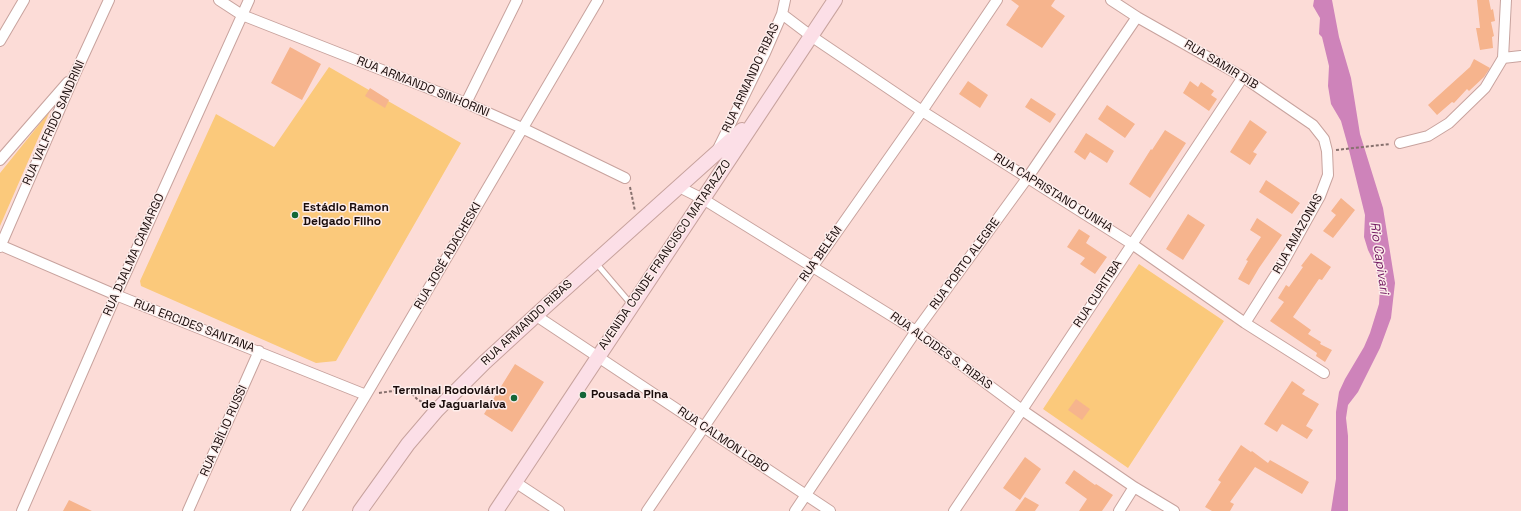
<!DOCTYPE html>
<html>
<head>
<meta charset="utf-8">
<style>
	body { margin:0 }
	canvas { display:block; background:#fcdcd7 }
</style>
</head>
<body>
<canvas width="1521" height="511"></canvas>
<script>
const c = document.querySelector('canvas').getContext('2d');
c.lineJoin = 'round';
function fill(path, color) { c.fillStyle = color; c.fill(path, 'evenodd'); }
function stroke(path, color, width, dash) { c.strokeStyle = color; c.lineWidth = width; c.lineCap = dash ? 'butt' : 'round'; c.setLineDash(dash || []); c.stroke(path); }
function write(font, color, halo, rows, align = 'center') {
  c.font = font + ' "Space Grotesk",sans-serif'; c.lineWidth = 3; c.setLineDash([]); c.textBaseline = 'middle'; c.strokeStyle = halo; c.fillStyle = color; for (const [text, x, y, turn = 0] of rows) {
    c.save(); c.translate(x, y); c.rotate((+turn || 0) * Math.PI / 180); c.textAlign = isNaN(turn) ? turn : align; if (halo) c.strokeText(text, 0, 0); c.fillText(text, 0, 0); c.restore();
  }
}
fill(new Path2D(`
	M 329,67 L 461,143 L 336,361 L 316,363 L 141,286 L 140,281 L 216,114 L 274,147 Z
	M 50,111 L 0,226 L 0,173 Z
	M 1139,264 L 1224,321 L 1128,468 L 1043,409 Z`), '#fbc97b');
fill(new Path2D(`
	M 1314,0 L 1332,0 L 1339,37 L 1351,78 L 1360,134 L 1383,208 L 1395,283 L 1391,318 L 1380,348 L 1358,392 L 1348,405 L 1346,418 L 1348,436 L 1348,511 L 1331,511 L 1336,479 L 1336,412 L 1339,392 L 1345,379 L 1364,347 L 1370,333 L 1379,304 L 1380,288 L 1375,264 L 1368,250 L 1364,237 L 1365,215 L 1348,146 L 1341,121 L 1331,104 L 1328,86 L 1329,66 L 1322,37 L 1319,34 L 1320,18 L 1313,6 Z`), '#ce83ba');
fill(new Path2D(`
	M 1011,0 L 1055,0 L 1051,6 L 1065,16 L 1042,48 L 1006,25 L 1019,6 Z
	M 1477,0 L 1489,0 L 1491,10 L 1493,9 L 1495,21 L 1491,22 L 1494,36 L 1492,37 L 1493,48 L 1480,50 L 1476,28 L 1480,28 Z
	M 290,47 L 321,64 L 302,100 L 271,83 Z
	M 1474,59 L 1490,68 L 1484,77 L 1469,91 L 1467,89 L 1454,103 L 1452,102 L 1437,115 L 1428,105 L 1470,67 Z
	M 968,81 L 988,95 L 980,108 L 959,94 Z
	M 1190,81 L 1198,87 L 1201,82 L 1214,91 L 1211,95 L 1217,99 L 1209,111 L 1183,93 Z
	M 370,88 L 389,100 L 385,108 L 365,96 Z
	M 1031,98 L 1056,114 L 1050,123 L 1025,107 Z
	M 1107,105 L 1135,124 L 1125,138 L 1098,119 Z
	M 1250,120 L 1267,132 L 1253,152 L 1257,154 L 1250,165 L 1230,152 Z
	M 1165,130 L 1186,143 L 1150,198 L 1129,184 L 1151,149 L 1152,150 Z
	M 1086,133 L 1114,151 L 1107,163 L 1090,152 L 1085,160 L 1074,152 Z
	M 1266,180 L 1300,203 L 1292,214 L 1259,192 Z
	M 1341,198 L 1355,210 L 1333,238 L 1323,231 L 1336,215 L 1331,211 Z
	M 1188,214 L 1205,225 L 1183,260 L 1166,249 Z
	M 1257,218 L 1282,235 L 1259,268 L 1249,285 L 1238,279 L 1248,261 L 1246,260 L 1261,237 L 1250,230 Z
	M 1079,229 L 1090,236 L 1086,243 L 1107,257 L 1095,274 L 1080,264 L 1085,258 L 1067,247 Z
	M 1311,253 L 1331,267 L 1322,280 L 1319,279 L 1293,317 L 1311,330 L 1308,334 L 1321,342 L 1320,344 L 1332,350 L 1325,362 L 1316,356 L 1317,353 L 1270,321 L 1284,302 L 1278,298 L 1286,285 L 1289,287 L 1303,267 L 1301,266 Z
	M 515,364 L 544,382 L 512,432 L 484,414 Z
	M 1292,381 L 1305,390 L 1302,394 L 1319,404 L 1306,426 L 1313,430 L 1307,439 L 1282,424 L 1277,432 L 1264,424 Z
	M 1076,399 L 1090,409 L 1082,420 L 1068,410 Z
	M 1241,445 L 1251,452 L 1252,451 L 1268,463 L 1270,460 L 1309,482 L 1302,494 L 1255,467 L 1230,502 L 1234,504 L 1230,511 L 1212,511 L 1205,507 L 1221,482 L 1218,480 Z
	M 1025,457 L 1041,469 L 1020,500 L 1003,488 Z
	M 1074,470 L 1095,485 L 1096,484 L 1113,495 L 1102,511 L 1079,511 L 1087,499 L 1065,483 Z
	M 1025,497 L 1039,505 L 1035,511 L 1015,511 Z
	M 69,500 L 92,511 L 63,511 Z`), '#f6b48d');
const lane = new Path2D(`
	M 596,263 L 631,304`);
const street = new Path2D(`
	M 219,0 L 242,15 L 466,103 L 522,128 L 625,178
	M 1111,0 L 1137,17 L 1243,77 L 1313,125 L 1324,139 L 1327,151 L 1328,175 L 1320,196 L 1280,268 L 1245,323
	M 782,14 L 811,36 L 922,111 L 1132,244 L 1245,323 L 1324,373
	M 0,41 L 24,0
	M 1503,58 L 1506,0
	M 466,103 L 517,0
	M 1400,143 L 1428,136 L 1449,123 L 1485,88 L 1503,58 L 1521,56
	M 718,149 L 765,53 L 782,14 L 785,0
	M 0,160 L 68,82
	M 679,187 L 703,199 L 916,331 L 1022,410 L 1134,487 L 1174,511
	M 0,245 L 116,295 L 366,395
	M 0,247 L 75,74 L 109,0
	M 535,315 L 830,511
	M 515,482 L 559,511
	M 22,511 L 116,295 L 249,0
	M 188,511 L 259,351
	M 296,511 L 366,395 L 598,0
	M 647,511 L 813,266 L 922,111 L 997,0
	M 795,511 L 916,331 L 1028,177 L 1137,17
	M 954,511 L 1022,410 L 1243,77
	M 1119,511 L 1134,487`);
const secondary = new Path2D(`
	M 360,511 L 408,444 L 437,410 L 485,362 L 546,306 L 742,130
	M 496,511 L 835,0`);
stroke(lane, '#c8a39e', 7);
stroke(street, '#c8a39e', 12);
stroke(secondary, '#c8a39e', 16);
stroke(new Path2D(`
	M 1336,150 L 1390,144
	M 630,187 L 635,211
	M 379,393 L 407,389 L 418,400 L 427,404`), '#87716e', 2, [3, 2]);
stroke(lane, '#fff', 5);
stroke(street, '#fff', 10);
stroke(secondary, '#fcdfe7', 14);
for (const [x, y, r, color] of [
	[295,215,4,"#146637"],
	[583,395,4,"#146637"],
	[514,398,4,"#146637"]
]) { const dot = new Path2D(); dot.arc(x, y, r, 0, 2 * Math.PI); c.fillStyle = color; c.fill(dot); stroke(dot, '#fdedeb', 1.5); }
write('12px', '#190c0b', '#fdedeb', [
	["RUA SAMIR DIB",1221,65,31],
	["RUA ARMANDO RIBAS",751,78,-65],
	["RUA ARMANDO SINHORINI",423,87,22],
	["RUA VALFRIDO SANDRINI",54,123,-66],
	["RUA CAPRISTANO CUNHA",1053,193,32],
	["RUA AMAZONAS",1298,234,-61],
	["RUA BELÉM",821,254,-55],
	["RUA DJALMA CAMARGO",134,255,-66],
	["AVENIDA CONDE FRANCISCO MATARAZZO",665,255,-56],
	["RUA JOSÉ ADACHESKI",448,256,-60],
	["RUA PORTO ALEGRE",965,264,-54],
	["RUA CURITIBA",1098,294,-57],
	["RUA ARMANDO RIBAS",527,323,-43],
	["RUA ERCIDES SANTANA",194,326,21],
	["RUA ALCIDES S. RIBAS",941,351,36],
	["RUA ABÍLIO RUSSI",224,431,-66],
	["RUA CALMON LOBO",723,440,34]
]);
write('bold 12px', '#190c0b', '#fdedeb', [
	["Estádio Ramon",303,208],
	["Delgado Filho",303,222],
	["Terminal Rodoviário",506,391,"right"],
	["de Jaguariaíva",506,405,"right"],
	["Pousada Pina",591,395]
], 'left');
write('italic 13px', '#711960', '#fdedeb', [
	["Rio Capivari",1379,258,82]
]);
</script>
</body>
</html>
